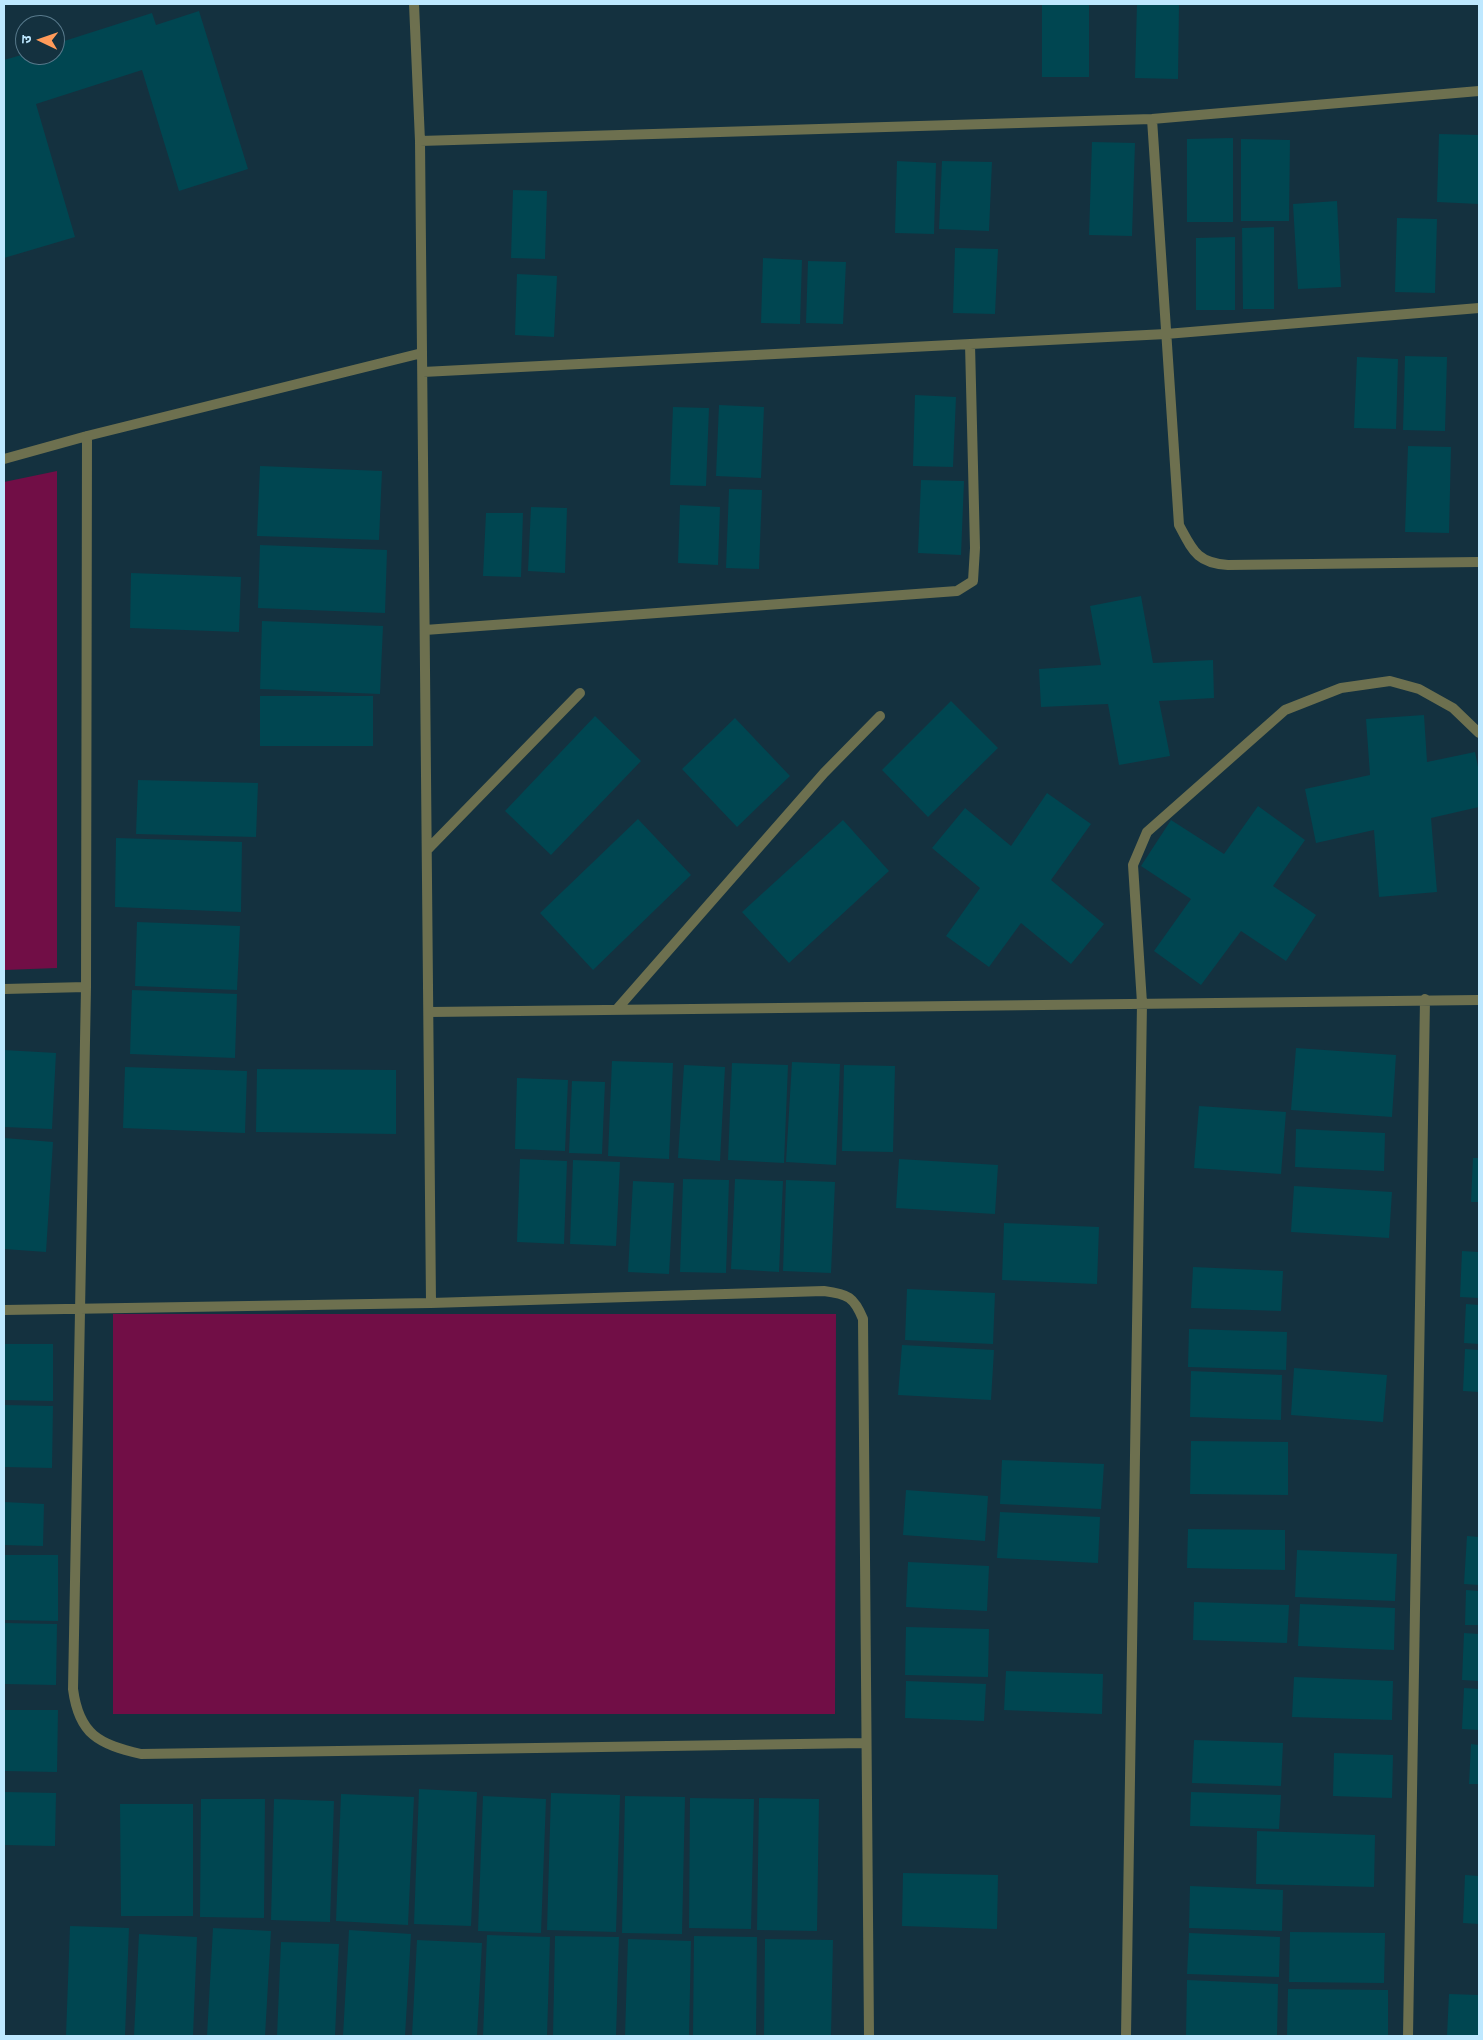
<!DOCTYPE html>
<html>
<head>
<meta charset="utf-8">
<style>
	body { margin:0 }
	#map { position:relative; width:1483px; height:2040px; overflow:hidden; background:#14313f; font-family:"Libre Baskerville","Noto Sans Devanagari",serif }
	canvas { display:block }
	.frame { position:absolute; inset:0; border:5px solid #bee8ff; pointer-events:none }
	.north { position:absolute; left:15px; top:15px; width:50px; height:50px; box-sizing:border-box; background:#14313f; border:1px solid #587a8c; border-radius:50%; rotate:273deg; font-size:14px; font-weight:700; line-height:20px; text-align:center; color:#bee8ff }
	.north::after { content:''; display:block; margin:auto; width:18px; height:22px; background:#ff9b5a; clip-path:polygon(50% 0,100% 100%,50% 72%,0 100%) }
</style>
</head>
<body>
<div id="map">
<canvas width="1483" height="2040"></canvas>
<div class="frame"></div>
<div class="north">उ</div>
</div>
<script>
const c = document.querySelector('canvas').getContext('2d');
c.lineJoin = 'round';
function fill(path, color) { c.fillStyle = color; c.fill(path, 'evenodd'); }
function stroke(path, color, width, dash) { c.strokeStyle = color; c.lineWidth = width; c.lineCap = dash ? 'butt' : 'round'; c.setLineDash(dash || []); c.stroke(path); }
fill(new Path2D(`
	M 57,471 L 57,968 L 4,970 L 4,482 Z
	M 113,1314 L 836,1314 L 835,1714 L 113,1714 Z`), '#710e46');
fill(new Path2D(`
	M 1042,4 L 1089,4 L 1089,77 L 1042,77 Z
	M 1137,4 L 1179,4 L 1178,79 L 1135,78 Z
	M 199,11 L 248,169 L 179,191 L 142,70 L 36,104 L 75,237 L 4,258 L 4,60 L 25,54 L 55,55 L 55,44 L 152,13 L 156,25 Z
	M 1439,134 L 1479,135 L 1479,204 L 1437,202 Z
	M 1233,138 L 1233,222 L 1187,222 L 1187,139 Z
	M 1241,139 L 1290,140 L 1289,221 L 1241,221 Z
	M 1092,142 L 1135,143 L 1132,236 L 1089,235 Z
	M 897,161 L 936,163 L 934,234 L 895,233 Z
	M 942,161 L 992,162 L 989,231 L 939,229 Z
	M 513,190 L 547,191 L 545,259 L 511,258 Z
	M 1337,201 L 1341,287 L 1298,289 L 1293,204 Z
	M 1397,218 L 1437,219 L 1435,293 L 1395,292 Z
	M 1274,227 L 1274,309 L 1243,309 L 1242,228 Z
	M 1235,237 L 1235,310 L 1196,310 L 1196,238 Z
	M 955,248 L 998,249 L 995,314 L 953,313 Z
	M 763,258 L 802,260 L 800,324 L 761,323 Z
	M 808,261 L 846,262 L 843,324 L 806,323 Z
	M 517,274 L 557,276 L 554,337 L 515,335 Z
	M 1405,356 L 1447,357 L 1445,431 L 1403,430 Z
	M 1357,357 L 1398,359 L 1396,429 L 1354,428 Z
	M 915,395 L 956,397 L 953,467 L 913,466 Z
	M 719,405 L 764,407 L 761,478 L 716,476 Z
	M 673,407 L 709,408 L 706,486 L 670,485 Z
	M 1408,446 L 1451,447 L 1449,533 L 1405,532 Z
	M 260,466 L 382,471 L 379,540 L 257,536 Z
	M 921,480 L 964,481 L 961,555 L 918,553 Z
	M 729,489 L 762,490 L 759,569 L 726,568 Z
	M 680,505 L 720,507 L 718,565 L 678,563 Z
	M 531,507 L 567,508 L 565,573 L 528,571 Z
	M 486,513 L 523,513 L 521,577 L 483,576 Z
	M 260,545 L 387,550 L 385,613 L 258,608 Z
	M 131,573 L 241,577 L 239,632 L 130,628 Z
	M 1141,596 L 1153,663 L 1213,660 L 1214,698 L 1159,701 L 1170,756 L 1119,765 L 1108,704 L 1041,707 L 1039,669 L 1101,665 L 1090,606 Z
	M 262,621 L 383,626 L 380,694 L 260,689 Z
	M 260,696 L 373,696 L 373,746 L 260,746 Z
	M 951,701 L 998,748 L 928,817 L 882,770 Z
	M 1424,715 L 1427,762 L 1475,752 L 1479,772 L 1479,807 L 1431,818 L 1437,892 L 1379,897 L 1374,830 L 1316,843 L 1305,789 L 1370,775 L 1366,719 Z
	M 595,716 L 641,761 L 551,855 L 505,811 Z
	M 735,718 L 790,776 L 737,827 L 682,769 Z
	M 138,780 L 258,783 L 256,837 L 136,834 Z
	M 1047,793 L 1091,824 L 1051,880 L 1104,924 L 1071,964 L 1021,923 L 989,967 L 946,936 L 980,888 L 932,848 L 965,808 L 1011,846 Z
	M 1258,806 L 1305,840 L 1273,886 L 1316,915 L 1286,961 L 1241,931 L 1201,985 L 1154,951 L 1191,899 L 1141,866 L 1171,820 L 1224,854 Z
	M 638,819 L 691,875 L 593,970 L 540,913 Z
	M 843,820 L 889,871 L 789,963 L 742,912 Z
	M 116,838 L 242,842 L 241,912 L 115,907 Z
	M 137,922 L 240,926 L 237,990 L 135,986 Z
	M 132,990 L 237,994 L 235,1058 L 130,1054 Z
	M 1296,1048 L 1396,1055 L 1392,1117 L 1291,1110 Z
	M 4,1050 L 56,1053 L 52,1129 L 4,1127 Z
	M 612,1061 L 673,1063 L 669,1159 L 608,1156 Z
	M 792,1062 L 840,1064 L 836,1165 L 786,1162 Z
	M 732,1063 L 788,1065 L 784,1163 L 728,1160 Z
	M 684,1065 L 725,1067 L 720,1161 L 678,1158 Z
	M 844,1065 L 895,1066 L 893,1152 L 842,1151 Z
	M 125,1067 L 247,1071 L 245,1133 L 123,1128 Z
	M 257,1069 L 396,1070 L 396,1134 L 256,1132 Z
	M 517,1078 L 568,1080 L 565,1151 L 515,1149 Z
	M 572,1081 L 605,1082 L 602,1154 L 569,1153 Z
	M 1199,1106 L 1286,1112 L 1281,1174 L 1194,1168 Z
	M 1296,1129 L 1385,1133 L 1384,1171 L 1295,1167 Z
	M 4,1138 L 53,1142 L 46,1252 L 4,1249 Z
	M 1473,1158 L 1479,1158 L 1479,1202 L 1471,1202 Z
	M 520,1159 L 567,1161 L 564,1244 L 517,1242 Z
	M 899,1159 L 998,1165 L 995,1214 L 896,1208 Z
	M 573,1160 L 620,1162 L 616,1246 L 570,1244 Z
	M 683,1179 L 729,1180 L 726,1273 L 680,1272 Z
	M 735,1179 L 783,1181 L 779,1272 L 731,1269 Z
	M 786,1180 L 835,1182 L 831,1273 L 783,1271 Z
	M 633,1181 L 674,1183 L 669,1274 L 628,1272 Z
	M 1294,1186 L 1392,1192 L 1389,1238 L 1291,1232 Z
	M 1004,1223 L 1099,1227 L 1097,1284 L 1002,1280 Z
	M 1462,1251 L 1479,1252 L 1479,1298 L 1460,1297 Z
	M 1193,1267 L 1283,1271 L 1281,1311 L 1191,1308 Z
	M 907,1289 L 995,1293 L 993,1344 L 905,1340 Z
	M 1466,1304 L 1479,1305 L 1479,1344 L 1464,1343 Z
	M 1189,1329 L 1287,1332 L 1286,1370 L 1188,1367 Z
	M 4,1344 L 53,1344 L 53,1401 L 4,1400 Z
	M 902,1345 L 994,1350 L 991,1400 L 898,1395 Z
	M 1465,1349 L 1479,1350 L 1479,1392 L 1463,1391 Z
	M 1294,1368 L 1387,1375 L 1383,1422 L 1291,1415 Z
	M 1191,1371 L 1282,1375 L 1281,1420 L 1190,1417 Z
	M 4,1405 L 53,1406 L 52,1468 L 4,1467 Z
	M 1191,1441 L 1288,1442 L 1288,1495 L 1190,1494 Z
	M 1002,1460 L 1104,1464 L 1101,1509 L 1000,1504 Z
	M 906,1490 L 988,1496 L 985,1541 L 903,1535 Z
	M 4,1502 L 44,1504 L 43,1546 L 4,1545 Z
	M 1000,1512 L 1100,1517 L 1098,1563 L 997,1558 Z
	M 1188,1529 L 1285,1530 L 1285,1570 L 1187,1568 Z
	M 1467,1536 L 1479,1537 L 1479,1585 L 1464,1584 Z
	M 1297,1550 L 1397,1554 L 1395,1601 L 1295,1597 Z
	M 4,1555 L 58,1555 L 58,1621 L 4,1620 Z
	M 908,1562 L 989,1566 L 987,1611 L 906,1607 Z
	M 1466,1590 L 1479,1591 L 1479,1625 L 1465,1625 Z
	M 1194,1602 L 1289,1605 L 1287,1643 L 1193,1640 Z
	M 1300,1604 L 1395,1608 L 1394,1650 L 1298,1646 Z
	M 4,1623 L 57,1624 L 56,1685 L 4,1684 Z
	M 906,1627 L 989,1629 L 988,1677 L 905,1675 Z
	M 1464,1633 L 1479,1634 L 1479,1681 L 1462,1680 Z
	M 1006,1671 L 1103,1674 L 1102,1714 L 1004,1710 Z
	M 1294,1677 L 1393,1681 L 1392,1720 L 1292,1717 Z
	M 906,1681 L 986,1684 L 984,1721 L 905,1718 Z
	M 1464,1688 L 1479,1689 L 1479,1730 L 1462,1729 Z
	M 4,1710 L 58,1710 L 57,1772 L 4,1771 Z
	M 1194,1740 L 1283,1743 L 1281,1786 L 1192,1783 Z
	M 1471,1744 L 1479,1745 L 1479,1784 L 1469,1784 Z
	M 1334,1753 L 1393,1755 L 1392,1798 L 1333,1796 Z
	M 419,1789 L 477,1792 L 471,1926 L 414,1924 Z
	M 4,1792 L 56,1793 L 55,1846 L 4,1845 Z
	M 1191,1792 L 1281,1795 L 1279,1829 L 1190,1826 Z
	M 551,1793 L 620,1795 L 616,1932 L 547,1930 Z
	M 341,1794 L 414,1797 L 408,1925 L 336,1921 Z
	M 483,1796 L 546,1799 L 541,1933 L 478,1931 Z
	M 625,1796 L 685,1797 L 682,1934 L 622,1933 Z
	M 690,1798 L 754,1799 L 751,1929 L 689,1928 Z
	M 759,1798 L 819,1799 L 817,1931 L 757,1930 Z
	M 201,1799 L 265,1799 L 264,1918 L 200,1917 Z
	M 274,1799 L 334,1801 L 330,1922 L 271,1920 Z
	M 120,1804 L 193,1804 L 193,1916 L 121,1916 Z
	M 1257,1831 L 1375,1835 L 1374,1887 L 1256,1884 Z
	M 903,1873 L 998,1875 L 997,1929 L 902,1926 Z
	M 1465,1875 L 1479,1876 L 1479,1924 L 1463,1923 Z
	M 1190,1886 L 1283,1890 L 1282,1931 L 1189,1928 Z
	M 70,1926 L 129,1928 L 125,2036 L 66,2036 Z
	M 213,1928 L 271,1931 L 265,2036 L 207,2036 Z
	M 349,1930 L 411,1934 L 405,2036 L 343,2036 Z
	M 1290,1932 L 1385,1933 L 1384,1983 L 1289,1982 Z
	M 1189,1933 L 1280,1937 L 1279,1977 L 1187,1974 Z
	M 139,1934 L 197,1937 L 193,2036 L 134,2036 Z
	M 487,1935 L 550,1937 L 547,2036 L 483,2036 Z
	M 555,1936 L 619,1937 L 616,2036 L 553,2036 Z
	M 694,1936 L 757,1937 L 756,2036 L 693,2036 Z
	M 628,1939 L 691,1941 L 689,2036 L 625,2036 Z
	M 765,1939 L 833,1940 L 831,2036 L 764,2036 Z
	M 417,1940 L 482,1943 L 477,2036 L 412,2036 Z
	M 281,1942 L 339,1944 L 335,2036 L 277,2036 Z
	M 1187,1980 L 1278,1984 L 1277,2036 L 1186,2036 Z
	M 1288,1989 L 1388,1990 L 1388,2036 L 1287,2036 Z
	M 1449,1994 L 1479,1995 L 1479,2036 L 1447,2036 Z`), '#004651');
stroke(new Path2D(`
	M 414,4 L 420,141 L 431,1303
	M 1152,119 L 1179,525 C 1193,551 1197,563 1228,565 L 1479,562
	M 420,141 L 1152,119 L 1479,91
	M 423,372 L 1166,334 L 1479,308
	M 87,436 L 86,987 L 73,1689 C 79,1735 99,1744 141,1754 L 865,1743
	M 4,459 L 87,436 L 422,353
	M 425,630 L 957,591 L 973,581 L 975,548 L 970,344
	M 428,849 L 580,693
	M 4,989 L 86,987
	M 617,1009 L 824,773 L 880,716
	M 430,1012 L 1479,1000
	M 4,1310 L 431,1303 L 824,1291 C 848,1294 854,1297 863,1319 L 869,2036
	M 1126,2036 L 1142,1003 L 1133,865 L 1147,832 L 1285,710 L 1341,688 L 1390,681 L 1419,689 L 1453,708 L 1479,733
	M 1408,2036 L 1425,999`), '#6d704f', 10);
</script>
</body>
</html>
